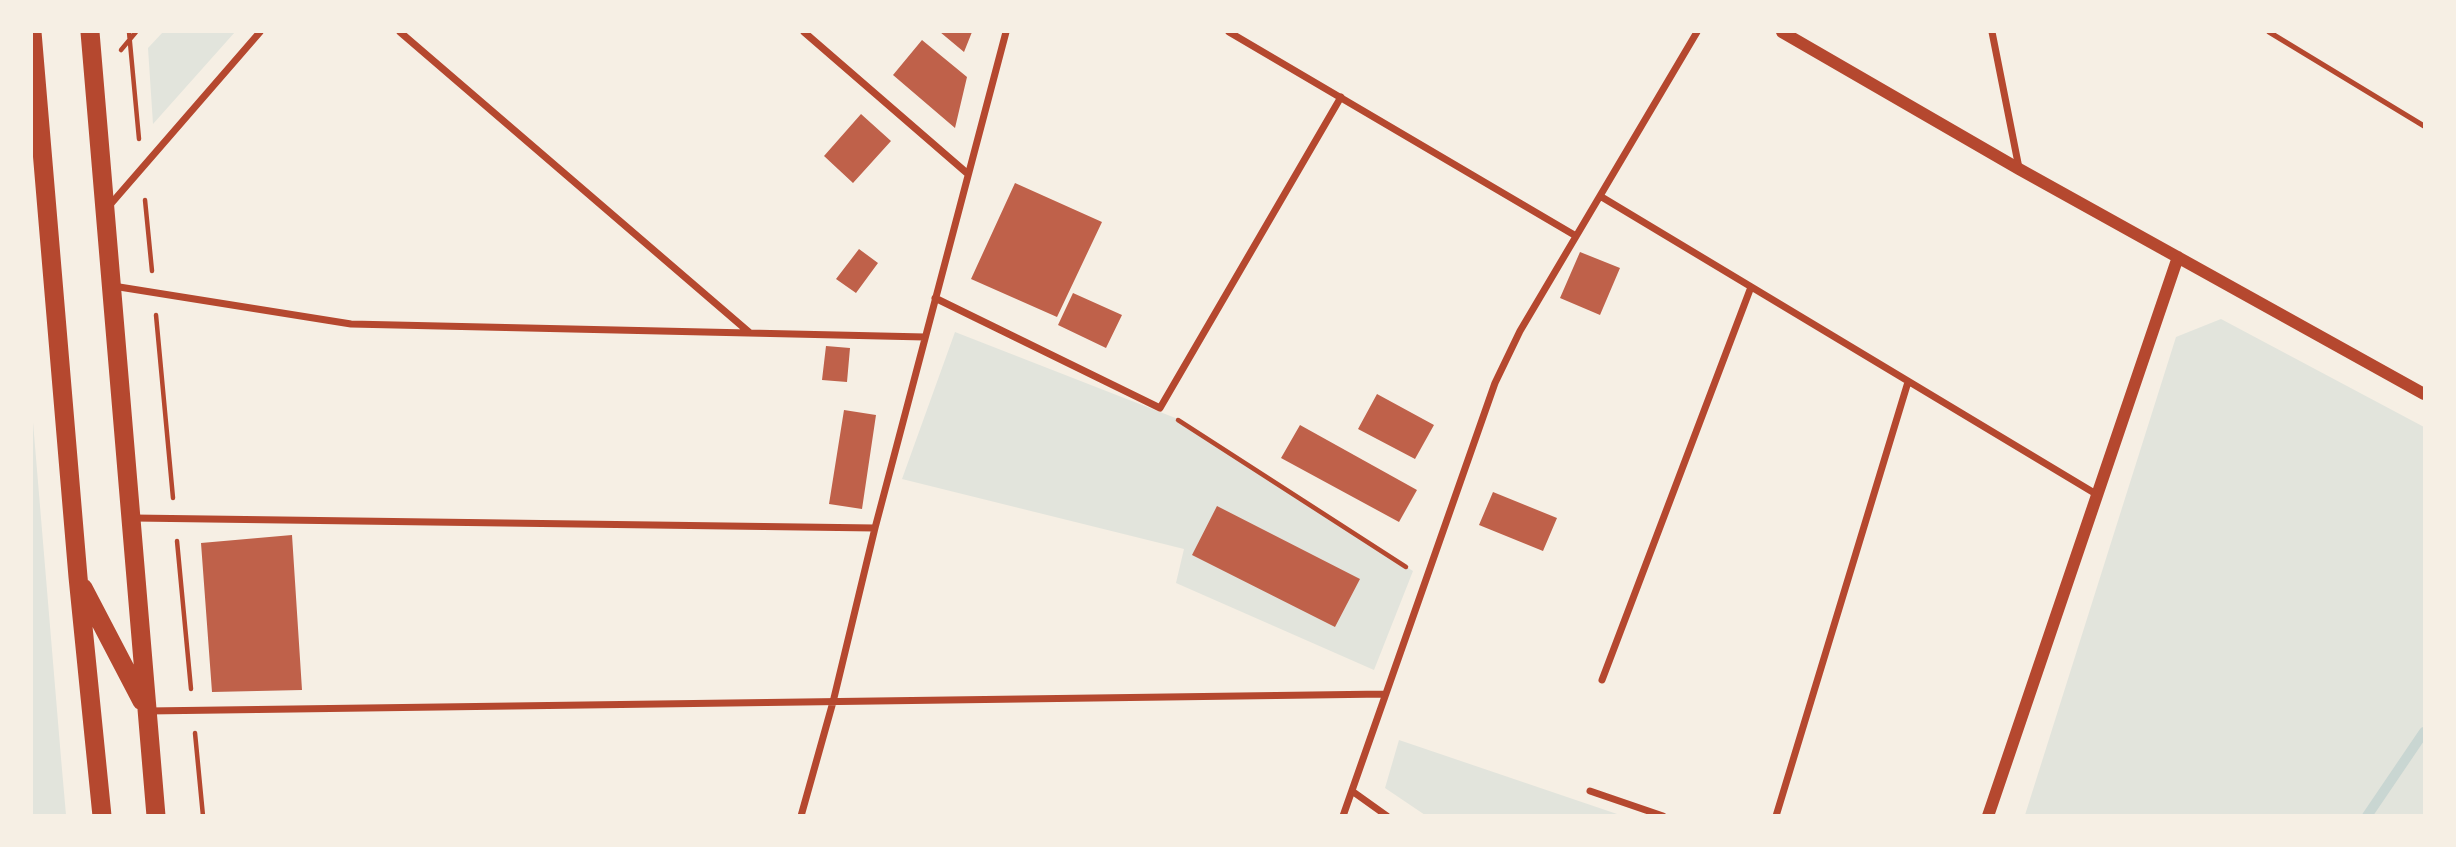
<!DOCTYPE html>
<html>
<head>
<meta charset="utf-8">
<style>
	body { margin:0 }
	#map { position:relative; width:2456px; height:847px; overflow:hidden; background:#f6efe4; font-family:Jost,sans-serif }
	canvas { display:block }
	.frame { position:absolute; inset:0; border:33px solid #f6efe4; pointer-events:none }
</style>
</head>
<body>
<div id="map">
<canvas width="2456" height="847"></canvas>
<div class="frame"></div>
</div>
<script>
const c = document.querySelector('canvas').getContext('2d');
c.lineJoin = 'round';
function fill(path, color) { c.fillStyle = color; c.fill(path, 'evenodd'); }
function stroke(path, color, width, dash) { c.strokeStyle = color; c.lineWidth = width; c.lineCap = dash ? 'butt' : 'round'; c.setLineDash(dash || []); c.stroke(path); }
fill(new Path2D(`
	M 163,32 L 235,32 L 153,124 L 148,48 Z
	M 2221,319 L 2424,427 L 2424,815 L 2025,815 L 2176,337 Z
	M 955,332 L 1178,419 L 1413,571 L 1374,670 L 1176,583 L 1184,549 L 902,479 Z
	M 32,410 L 61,758 L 66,815 L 32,815 Z
	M 1399,740 L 1620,815 L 1425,815 L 1385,788 Z`), '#e2e4dc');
stroke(new Path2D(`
	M 2367,816 L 2424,732`), '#c9d6d2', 10);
fill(new Path2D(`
	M 940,32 L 972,32 L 964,52 Z
	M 922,40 L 967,77 L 955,128 L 893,75 Z
	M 861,114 L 891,141 L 853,183 L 824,156 Z
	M 1015,183 L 1102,222 L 1057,317 L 971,279 Z
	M 859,249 L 878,263 L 856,293 L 836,279 Z
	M 1580,252 L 1620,268 L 1600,315 L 1560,298 Z
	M 1073,293 L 1122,315 L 1106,348 L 1058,325 Z
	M 826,346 L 850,348 L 847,382 L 822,380 Z
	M 1377,394 L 1434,425 L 1415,459 L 1358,429 Z
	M 844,410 L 876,415 L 862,509 L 829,504 Z
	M 1300,425 L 1417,490 L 1399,522 L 1281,458 Z
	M 1493,492 L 1557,518 L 1543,551 L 1479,525 Z
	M 1217,506 L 1360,579 L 1335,627 L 1192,555 Z
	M 292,535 L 302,690 L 212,692 L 201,543 Z`), '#bf614a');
stroke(new Path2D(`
	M 129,32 L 139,139
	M 121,50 L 136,32
	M 145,200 L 152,271
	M 156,315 L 173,498
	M 1178,420 L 1406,567
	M 177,541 L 191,689
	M 195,733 L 203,816`), '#b5482f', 4.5);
stroke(new Path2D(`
	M 2269,32 L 2424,126`), '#b5482f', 5);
stroke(new Path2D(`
	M 400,32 L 750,333
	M 804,32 L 968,174
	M 1229,32 L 1576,236
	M 1992,32 L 2019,168
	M 1600,196 L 2096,494
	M 109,206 L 260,32
	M 113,286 L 351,324 L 925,337
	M 935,298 L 1160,408 L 1341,97
	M 134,518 L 875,528
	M 1602,680 L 1751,287
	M 148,711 L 1385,694
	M 1352,791 L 1387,816
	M 1590,791 L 1663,816
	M 801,816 L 833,702 L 875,528 L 1006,32
	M 1343,816 L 1495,383 L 1520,331 L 1697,32
	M 1776,816 L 1908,382`), '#b5482f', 7);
stroke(new Path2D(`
	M 1782,32 L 2019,169 L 2424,394
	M 1988,816 L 2178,257`), '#b5482f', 12);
stroke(new Path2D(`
	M 32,32 L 78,577 L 102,816
	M 90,32 L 156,816
	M 83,588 L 142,701`), '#b5482f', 19);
</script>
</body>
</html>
